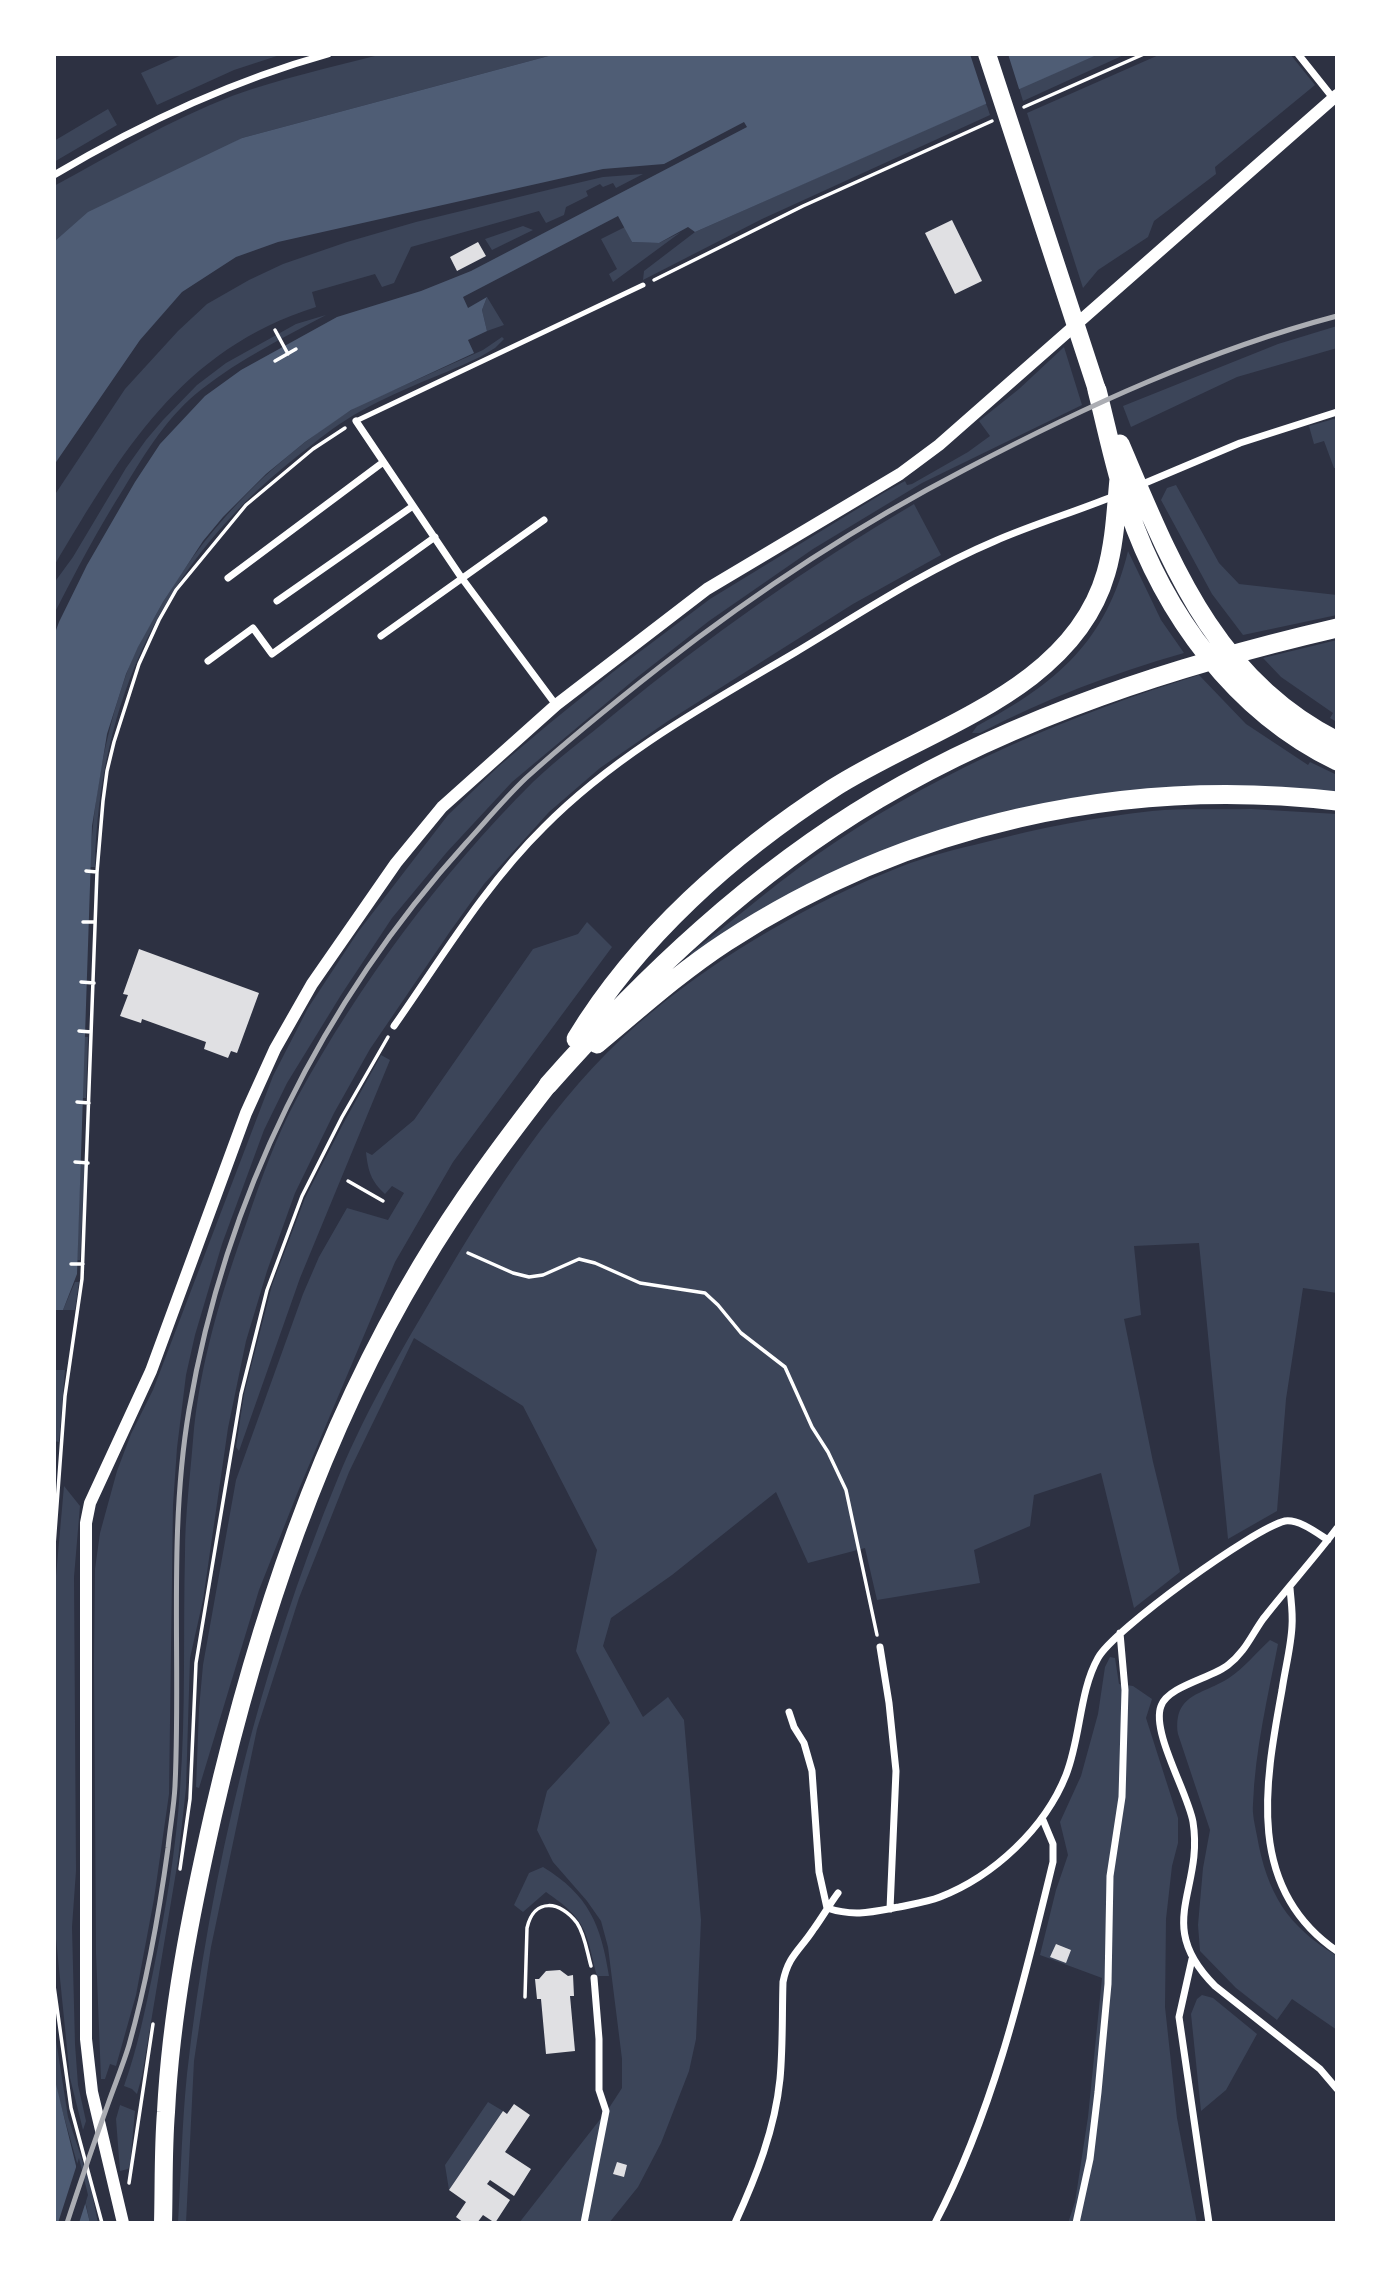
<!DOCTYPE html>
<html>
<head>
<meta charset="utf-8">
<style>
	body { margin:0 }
	#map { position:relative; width:1391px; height:2277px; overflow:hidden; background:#2d3142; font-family:"Roboto Condensed",sans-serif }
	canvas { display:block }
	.frame { position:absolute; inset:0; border:56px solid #fff; pointer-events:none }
</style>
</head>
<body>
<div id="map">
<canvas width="1391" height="2277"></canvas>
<div class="frame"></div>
</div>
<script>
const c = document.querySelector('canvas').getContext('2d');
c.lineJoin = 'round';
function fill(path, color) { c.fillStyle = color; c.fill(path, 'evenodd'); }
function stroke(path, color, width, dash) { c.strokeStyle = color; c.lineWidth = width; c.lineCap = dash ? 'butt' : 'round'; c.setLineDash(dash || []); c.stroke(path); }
fill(new Path2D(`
	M 184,54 L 283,54 L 234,70 L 157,105 L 141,73 Z
	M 383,54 L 556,54 L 242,138 L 54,242 L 54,186 C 113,154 170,120 232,96 C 282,78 332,67 383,54 Z
	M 1099,54 L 1126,54 L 1023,101 L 1019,88 Z
	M 1161,54 L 1290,54 L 1315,85 L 1215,167 L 1216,174 L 1154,221 L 1148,237 L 1098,270 L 1083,288 L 1027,113 Z
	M 986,103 L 990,115 L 762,219 L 643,280 L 644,271 L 695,232 Z
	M 108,109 L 117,125 L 54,162 L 54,141 Z
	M 643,174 L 616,188 L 613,183 L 603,187 L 600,184 L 586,191 L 588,196 L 566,207 L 564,215 L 546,223 L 539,211 L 411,247 L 394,283 L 382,287 L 375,274 L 312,292 L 316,307 C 180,350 122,452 54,566 L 54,496 L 125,389 L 178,331 L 207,304 L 249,280 L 283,264 L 347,242 L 416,222 L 556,188 L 603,177 Z
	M 523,226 L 533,230 L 492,250 L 485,239 Z
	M 625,227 L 632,242 L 659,243 L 681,232 L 613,282 L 609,274 L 617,269 L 601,239 Z
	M 487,297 L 504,325 L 487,331 L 482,310 Z
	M 326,315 C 283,338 240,359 202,389 C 168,415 146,452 124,488 C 98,529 76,571 54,614 L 54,583 L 73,557 L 126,468 L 146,440 L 163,420 L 197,385 L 226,363 L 296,324 Z
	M 1337,326 L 1337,348 L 1237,377 L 1131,427 L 1123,406 L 1278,344 Z
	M 502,337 L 504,339 L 495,348 L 480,357 C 436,378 388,393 346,420 C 328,431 312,445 295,458 C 163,563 99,700 95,867 L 90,867 C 93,802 104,737 126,675 C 133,655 143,636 154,618 C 201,533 267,464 348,412 C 363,402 380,396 396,389 C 425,376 454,363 483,350 Z
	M 1064,347 L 1082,405 L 922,483 L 813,549 L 709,621 L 635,679 L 512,782 L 447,852 L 392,918 L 341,995 L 287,1083 L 264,1130 L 222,1244 L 195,1335 L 186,1375 L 177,1448 L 173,1505 L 169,1794 L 154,1899 L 136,1995 L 116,2066 L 110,2064 L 105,2079 L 101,2079 L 96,1953 L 94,1662 L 95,1569 L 100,1533 L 117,1471 L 131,1434 L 153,1390 L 273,1076 L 308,1008 L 358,932 L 448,815 L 499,766 L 550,723 L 613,672 L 710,599 L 885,492 L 905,481 L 907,485 L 912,484 L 968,452 L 990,436 L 979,421 L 1019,389 Z
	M 1337,418 L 1337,468 L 1334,468 L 1324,441 L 1314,444 L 1309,426 Z
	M 1176,485 L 1219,563 L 1239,584 L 1337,595 L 1337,615 L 1243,635 L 1212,594 L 1161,500 L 1167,488 Z
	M 914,504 L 941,555 L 853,604 L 668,721 L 600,768 L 549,812 L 484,884 L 449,933 L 370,1049 L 334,1113 L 295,1193 L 267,1271 L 246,1341 L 228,1428 L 203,1600 L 190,1658 L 186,1788 L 178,1860 L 142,2076 L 137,2094 L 132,2089 L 124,2086 C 138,2047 146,2006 154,1967 C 166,1908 176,1849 180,1789 C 186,1711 183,1632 185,1553 C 185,1516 190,1478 193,1440 C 199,1365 222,1291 247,1221 C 261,1179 276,1137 297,1098 C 360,983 440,875 533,782 C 558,758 587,737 613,715 C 708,637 808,566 914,504 Z
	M 1128,551 L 1161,620 L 1184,653 C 1113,673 1045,699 980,733 L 972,733 L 977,726 C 1057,683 1106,642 1128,551 Z
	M 1337,640 L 1337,722 L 1330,718 L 1333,713 L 1281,677 L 1263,658 Z
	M 1199,675 L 1246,724 L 1308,765 L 1310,762 L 1337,775 L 1337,794 L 1055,802 L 1009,810 L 928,834 L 844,867 L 755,913 L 690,956 L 691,953 C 739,916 784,876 834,843 C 947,767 1070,715 1199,675 Z
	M 1251,809 L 1337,814 L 1337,1293 L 1303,1288 L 1286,1399 L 1277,1511 L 1228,1539 L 1199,1243 L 1134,1246 L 1141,1315 L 1124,1319 L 1153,1462 L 1180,1572 L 1134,1608 L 1101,1473 L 1034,1495 L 1030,1526 L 974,1550 L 980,1583 L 877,1600 L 865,1548 L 808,1563 L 776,1492 L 672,1575 L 611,1618 L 603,1646 L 643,1717 L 668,1697 L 684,1720 L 701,1920 L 696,2039 L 689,2071 L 661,2143 L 638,2187 L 609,2223 L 519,2223 L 609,2108 L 622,2088 L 622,2059 L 608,1947 L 601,1921 L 587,1901 L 553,1862 L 537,1830 L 547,1791 L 610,1723 L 576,1651 L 597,1550 L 523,1406 L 414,1338 L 349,1472 L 299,1598 L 257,1729 L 211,1947 L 194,2061 L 186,2223 L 178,2223 C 181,2173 182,2123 187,2074 C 210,1871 260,1667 338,1478 C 368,1405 409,1337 450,1268 C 505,1176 568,1080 652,1012 C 725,952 812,902 900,867 C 928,856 957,849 986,842 C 1040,828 1096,817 1152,811 C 1184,808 1218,810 1251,809 Z
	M 587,922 L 612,947 L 453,1162 L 395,1262 L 299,1489 L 259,1590 L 199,1788 L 196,1787 L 199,1709 L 203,1665 L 236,1480 L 303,1294 L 319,1257 L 347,1208 L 388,1220 L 404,1193 L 392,1186 L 385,1194 C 371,1181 368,1171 366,1152 L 372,1155 L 414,1120 L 533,949 L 578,934 Z
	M 84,1037 L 88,1037 L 86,1098 L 82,1098 Z
	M 381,1055 L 390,1060 L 300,1278 L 239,1451 L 236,1447 L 244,1394 L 272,1285 L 305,1198 L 343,1124 Z
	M 80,1165 L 85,1165 L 80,1260 L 77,1260 Z
	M 75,1282 L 79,1282 L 75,1310 L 63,1310 Z
	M 54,1370 L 65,1370 L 59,1442 L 54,1441 Z
	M 64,1486 L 80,1506 L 74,1577 L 76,1871 L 72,1927 L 75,2044 L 78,2085 L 86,2121 L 83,2130 L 70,2078 L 54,1919 L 56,1576 Z
	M 1270,1640 L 1278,1644 C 1268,1696 1255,1750 1253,1804 C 1252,1814 1255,1825 1257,1836 C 1267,1893 1287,1926 1337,1956 L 1337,2030 L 1292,1999 L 1277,2020 L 1236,1988 L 1200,1951 L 1198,1925 L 1203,1868 L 1210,1830 L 1178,1734 C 1173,1693 1203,1695 1229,1678 C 1244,1668 1256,1653 1270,1640 Z
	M 1110,1657 L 1115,1658 L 1119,1684 L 1133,1686 L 1152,1699 L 1146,1718 L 1178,1818 L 1178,1843 L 1172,1866 L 1166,1919 L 1165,2007 L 1177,2118 L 1197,2223 L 1068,2223 L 1075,2202 L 1088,2117 L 1102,1978 L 1040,1955 L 1056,1890 L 1068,1855 L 1060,1822 L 1081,1776 L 1098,1714 L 1105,1667 Z
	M 543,1867 C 589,1895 601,1925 609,1976 L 597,1976 C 585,1930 588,1921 546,1892 L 523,1912 L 514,1905 L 529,1873 Z
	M 1202,1995 L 1213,1998 L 1257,2034 L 1226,2090 L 1201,2111 L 1191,2014 L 1197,1999 Z
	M 54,2027 L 68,2117 L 90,2184 L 98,2223 L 90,2223 L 77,2163 L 58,2095 L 54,2076 Z
	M 488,2102 L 503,2111 L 449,2190 L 445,2165 Z
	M 120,2105 L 135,2111 L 130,2165 L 128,2169 L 120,2171 L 116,2119 Z`), '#3c4559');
fill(new Path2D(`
	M 556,54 L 1099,54 L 695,232 L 688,227 L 659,243 L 632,242 L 618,216 L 463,297 L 468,308 L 487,297 L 482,310 L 487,331 L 468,340 L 474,353 L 351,410 L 305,442 L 266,474 L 223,517 L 203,541 L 163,602 L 138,647 L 126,674 L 107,734 L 92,826 L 77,1274 L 63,1310 L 54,1310 L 54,636 L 59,622 L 87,565 L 135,482 L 160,444 L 205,396 L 241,370 L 337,317 L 421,291 L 471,271 L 747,127 L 744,122 L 664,164 L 603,169 L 278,242 L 236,257 L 182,292 L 140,340 L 54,465 L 54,242 L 88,212 L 242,138 Z
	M 54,2076 L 90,2223 L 54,2223 Z`), '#4f5d75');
fill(new Path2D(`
	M 970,54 L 1008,54 L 1020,92 L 987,106 Z
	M 79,2158 L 88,2195 L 79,2223 L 58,2223 Z`), '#2d3142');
fill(new Path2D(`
	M 952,220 L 982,281 L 955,294 L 925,233 Z
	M 478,242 L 486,256 L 457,271 L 450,257 Z
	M 139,949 L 259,993 L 237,1053 L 231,1051 L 228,1058 L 204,1049 L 206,1042 L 142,1019 L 141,1023 L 120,1016 L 128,995 L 123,994 Z
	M 1056,1944 L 1071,1950 L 1066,1963 L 1050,1957 Z
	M 560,1970 L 568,1976 L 573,1975 L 574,1996 L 570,1996 L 575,2051 L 546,2054 L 541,1999 L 537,1999 L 535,1979 L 539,1979 L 546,1971 Z
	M 514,2104 L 530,2115 L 505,2152 L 531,2169 L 514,2196 L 490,2180 L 487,2184 L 510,2200 L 495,2223 L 483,2215 L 477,2223 L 464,2223 L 456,2217 L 466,2202 L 449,2190 L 503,2111 L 507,2114 Z
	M 617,2162 L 627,2165 L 624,2177 L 613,2174 Z`), '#e0e0e3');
stroke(new Path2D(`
	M 1024,107 L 1144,54
	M 654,280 L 803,206 L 992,121
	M 275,330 L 288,354
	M 275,361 L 296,349
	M 86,871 L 97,872
	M 83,922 L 95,922
	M 81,982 L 94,983
	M 79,1031 L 91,1032
	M 77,1102 L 89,1103
	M 75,1162 L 88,1163
	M 348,1181 L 383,1201
	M 468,1253 L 513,1273 L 529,1277 L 543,1275 L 579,1259 L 595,1263 L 640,1283 L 705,1293 L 718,1305 L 741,1333 L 785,1367 L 812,1427 L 828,1452 L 846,1490 L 877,1635
	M 71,1264 L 83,1264
	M 54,1545 L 65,1396 L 82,1279 L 97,872 L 103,801 L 107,771 L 114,742 L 139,664 L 159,620 L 176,590 L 246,505 L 313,449 L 345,428
	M 180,1869 L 190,1799 L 196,1663 L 241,1394 L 267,1290 L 302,1196 L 342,1117 L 388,1037
	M 54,1986 L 71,2108 L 102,2223
	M 525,1997 L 527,1928 C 534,1897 561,1901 577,1923 C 585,1935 587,1952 591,1966
	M 129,2183 L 153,2024`), '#fff', 3.5);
stroke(new Path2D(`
	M 356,421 L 643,285`), '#fff', 5);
stroke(new Path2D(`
	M 1298,54 L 1333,98
	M 54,175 C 140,124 231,81 328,54
	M 356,421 L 461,577 L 556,705
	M 1138,486 L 1240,443 L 1337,412
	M 228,578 L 382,463
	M 277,601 L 413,506
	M 381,636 L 544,520
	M 208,661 L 253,628 L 272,654 L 435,537
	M 394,1026 C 441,959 485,885 544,827 C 616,754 708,704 796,652 C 861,613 924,571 995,541 C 1034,524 1075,512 1114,496
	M 1337,1528 C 1313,1560 1287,1588 1263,1619 C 1251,1636 1245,1652 1228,1665 C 1212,1678 1168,1686 1161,1706 C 1151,1732 1188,1793 1193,1822 C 1204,1891 1153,1924 1215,1986 L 1320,2069 L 1337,2089
	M 1290,1588 C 1291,1601 1293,1613 1292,1626 C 1291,1647 1285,1669 1282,1690 C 1265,1783 1245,1888 1337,1951
	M 880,1647 L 889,1703 L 896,1771 L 890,1909
	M 789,1712 L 794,1727 L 804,1743 L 812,1771 L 819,1872 L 827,1908
	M 827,1908 C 854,1917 872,1912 899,1907 C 913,1904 927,1902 940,1897 C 994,1876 1045,1828 1066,1775 C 1081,1737 1079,1692 1098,1658 C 1113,1630 1254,1528 1285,1521 C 1299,1519 1317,1533 1328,1540
	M 1192,1959 L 1179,2017 L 1209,2223
	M 584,2223 L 606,2111 L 599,2090 L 599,2039 L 594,1978
	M 735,2223 C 756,2177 775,2129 780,2079 C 783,2047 782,2014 783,1982 C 788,1956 800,1950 813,1930 C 822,1918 829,1905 838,1893
	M 935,2223 C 994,2110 1023,1985 1053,1862 L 1053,1844 L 1043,1820
	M 1076,2223 L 1090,2159 L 1098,2092 L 1108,1984 L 1110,1876 L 1122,1797 L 1125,1690 L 1120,1633`), '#fff', 7);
stroke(new Path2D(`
	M 123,2223 L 92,2092 L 86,2039 L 86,1523 L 90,1503 L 151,1371 L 246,1113 L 275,1049 L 312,984 L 396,863 L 442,807 L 556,705 L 707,589 L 900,474 L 939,445 L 1337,95`), '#fff', 12);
stroke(new Path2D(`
	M 987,54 L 1097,390
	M 163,2223 C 164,2186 163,2149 166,2112 C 171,2012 191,1912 213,1815 C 257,1625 320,1434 421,1266 C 459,1202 503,1143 548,1085`), '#fff', 18);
stroke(new Path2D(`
	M 1097,390 C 1107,429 1115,470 1128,508 C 1164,614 1235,712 1337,761
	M 1120,444 C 1171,563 1214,679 1337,741
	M 576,1039 C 638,937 733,853 832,789 C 925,729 1072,692 1106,573 C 1115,542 1116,510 1119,479
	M 597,1044 C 639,1009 680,972 726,942 C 906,824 1124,776 1337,801
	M 548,1085 C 645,975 752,874 878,799 C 1019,716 1178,665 1337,628`), '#fff', 19);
stroke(new Path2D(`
	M 67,2223 C 80,2183 94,2143 108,2104 C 115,2084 123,2065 129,2045 C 147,1981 159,1914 168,1848 C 170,1827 174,1807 175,1786 C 181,1661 168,1534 189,1410 C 225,1198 322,1002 466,843 C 486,821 505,798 526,778 C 569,739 615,702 661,666 C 757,591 858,525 966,469 C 1084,407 1208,350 1337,316`), '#abadb3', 5);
</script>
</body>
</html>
